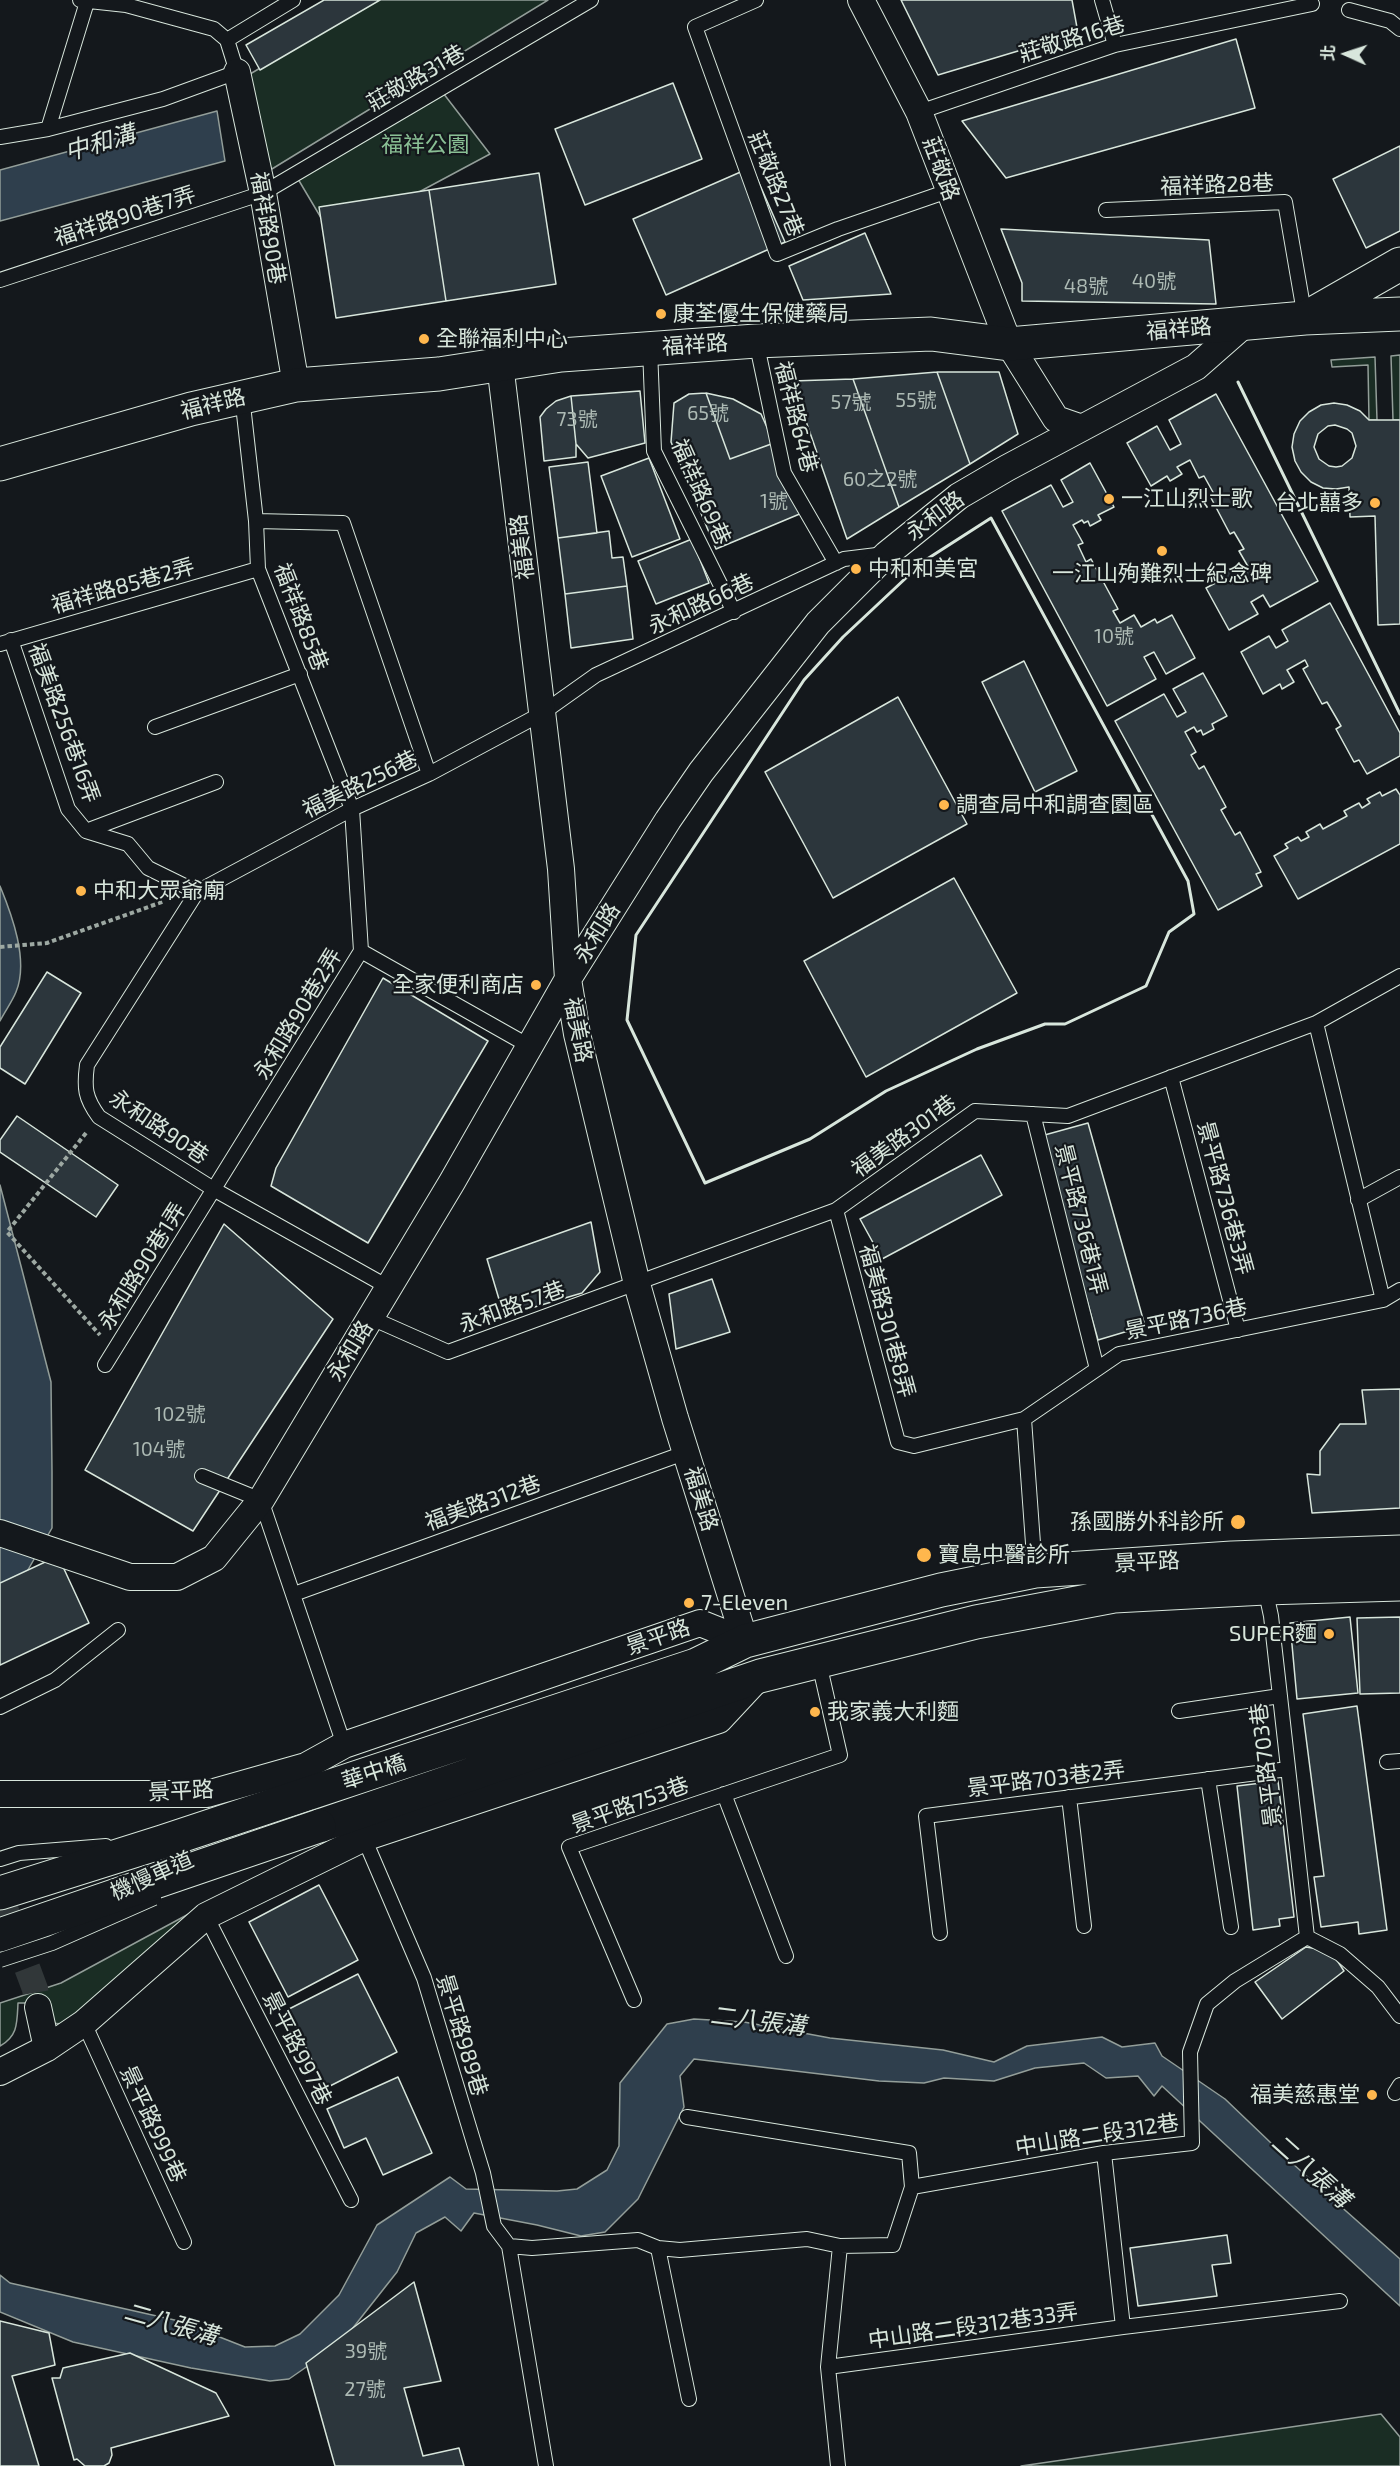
<!DOCTYPE html>
<html>
<head>
<meta charset="utf-8">
<style>
	body { margin:0 }
	#map { position:relative; width:1400px; height:2466px; overflow:hidden; background:#14181c; font-family:"Exo 2","Noto Sans TC",sans-serif }
	canvas { display:block }
	.north { position:absolute; left:1316px; top:24px; width:60px; height:60px; -webkit-text-stroke:4px #14181c; paint-order:stroke; rotate:273deg; font-size:16px; font-weight:700; line-height:24px; text-align:center; color:#d8e6dc }
	.north::after { content:''; display:block; margin:auto; width:21px; height:27px; background:#d8e6dc; clip-path:polygon(50% 0,100% 100%,50% 72%,0 100%) }
</style>
</head>
<body>
<div id="map">
<canvas width="1400" height="2466"></canvas>
<div class="north">北</div>
</div>
<script>
const c = document.querySelector('canvas').getContext('2d');
c.lineJoin = 'round';
function fill(path, color) { c.fillStyle = color; c.fill(path, 'evenodd'); }
function stroke(path, color, width, dash) { c.strokeStyle = color; c.lineWidth = width; c.lineCap = dash ? 'butt' : 'round'; c.setLineDash(dash || []); c.stroke(path); }
function write(font, color, halo, rows, align = 'center') {
  c.font = font + ' "Exo 2","Noto Sans TC",sans-serif'; c.lineWidth = 4.5; c.setLineDash([]); c.textBaseline = 'middle'; c.strokeStyle = halo; c.fillStyle = color; for (const [text, x, y, turn = 0] of rows) {
    c.save(); c.translate(x, y); c.rotate((+turn || 0) * Math.PI / 180); c.textAlign = isNaN(turn) ? turn : align; if (halo) c.strokeText(text, 0, 0); c.fillText(text, 0, 0); c.restore();
  }
}
const green = new Path2D(`
	M 375,0 L 548,0 L 267,172 L 245,77 Z
	M 440,89 L 490,154 L 333,238 L 298,179 Z
	M 1400,355 L 1400,420 L 1393,420 L 1391,356 Z
	M 1375,357 L 1377,420 L 1369,420 L 1368,365 L 1332,367 L 1331,360 Z
	M 209,1903 L 65,2024 L 47,2023 L 49,2003 L 18,2003 C 17,2023 18,2036 0,2046 L 0,2003 L 61,1983 Z
	M 1381,2414 L 1400,2437 L 1400,2466 L 1021,2466 Z`);
fill(green, '#1a2d24');
stroke(green, '#939e99', 1.5);
const water = new Path2D(`
	M 217,111 L 225,161 L 0,221 L 0,170 Z
	M 0,886 C 12,915 29,961 16,992 C 12,1002 5,1011 0,1021 Z
	M 0,1185 L 51,1382 L 52,1472 L 52,1528 L 25,1575 L 0,1586 Z
	M 694,2019 L 744,2022 L 830,2038 L 943,2050 L 994,2062 L 1027,2046 L 1102,2037 L 1122,2047 L 1155,2043 L 1162,2056 L 1225,2099 L 1293,2164 L 1400,2259 L 1400,2306 L 1162,2086 L 1154,2096 L 1138,2076 L 1106,2078 L 1084,2063 L 1035,2068 L 994,2081 L 944,2078 L 924,2083 L 879,2081 L 694,2059 L 680,2076 L 684,2107 L 638,2199 L 605,2232 L 581,2236 L 537,2225 L 474,2213 L 461,2231 L 445,2217 L 416,2233 L 397,2272 L 341,2343 L 289,2379 L 270,2381 L 191,2368 L 73,2342 L 0,2312 L 0,2275 L 10,2283 L 179,2321 L 245,2347 L 275,2346 L 300,2334 L 339,2295 L 377,2225 L 450,2177 L 466,2189 L 557,2191 L 577,2189 L 607,2170 L 619,2146 L 620,2083 L 667,2024 Z`);
fill(water, '#2f3f4d');
stroke(water, '#939e99', 1.5);
const building = new Path2D(`
	M 324,0 L 380,0 L 260,70 L 246,45 Z
	M 901,0 L 1072,0 L 1078,33 L 938,75 Z
	M 1236,39 L 1255,108 L 1006,178 L 962,121 Z
	M 673,83 L 702,159 L 585,205 L 555,129 Z
	M 1400,146 L 1400,231 L 1366,248 L 1333,179 Z
	M 752,167 L 785,242 L 666,295 L 633,219 Z
	M 539,173 L 556,284 L 446,301 L 429,190 Z
	M 429,190 L 446,301 L 336,318 L 319,207 Z
	M 1001,229 L 1209,240 L 1216,304 L 1022,301 L 1022,283 Z
	M 865,233 L 891,294 L 803,300 L 789,266 Z
	M 937,372 L 999,372 L 1018,434 L 970,464 Z
	M 937,372 L 970,464 L 899,507 L 853,379 Z
	M 853,379 L 899,507 L 847,539 L 792,381 Z
	M 640,391 L 645,443 L 588,458 L 576,444 L 571,396 Z
	M 706,393 L 733,399 L 761,414 L 774,443 L 730,459 Z
	M 706,393 L 730,459 L 774,443 L 802,513 L 716,549 L 671,442 L 674,403 L 689,394 Z
	M 1216,394 L 1318,581 L 1270,607 L 1263,595 L 1251,602 L 1258,614 L 1229,630 L 1206,588 L 1223,579 L 1220,574 L 1232,568 L 1237,577 L 1250,570 L 1239,551 L 1244,549 L 1234,532 L 1230,534 L 1210,496 L 1214,494 L 1204,476 L 1199,478 L 1190,460 L 1177,467 L 1182,474 L 1170,481 L 1167,476 L 1151,486 L 1127,443 L 1157,426 L 1170,450 L 1181,444 L 1169,420 Z
	M 571,396 L 576,444 L 576,457 L 544,461 L 540,417 L 546,409 L 556,401 Z
	M 1334,403 L 1347,405 L 1360,411 L 1369,420 L 1400,420 L 1400,624 L 1378,625 L 1375,516 L 1350,517 L 1349,487 L 1336,489 L 1323,488 L 1311,482 L 1301,472 L 1295,461 L 1292,447 L 1294,434 L 1300,421 L 1309,412 L 1321,405 ZM 1335,425 L 1347,429 L 1352,433 L 1356,446 L 1352,458 L 1342,466 L 1336,467 L 1329,466 L 1319,459 L 1314,447 L 1318,434 L 1328,426 Z
	M 649,458 L 680,539 L 632,557 L 601,476 Z
	M 588,462 L 597,533 L 558,538 L 549,467 Z
	M 1090,463 L 1114,507 L 1098,515 L 1101,520 L 1090,526 L 1088,521 L 1084,523 L 1082,520 L 1073,525 L 1083,543 L 1078,545 L 1086,562 L 1091,559 L 1118,609 L 1113,611 L 1120,623 L 1134,615 L 1141,627 L 1155,619 L 1157,623 L 1172,615 L 1195,658 L 1166,674 L 1154,652 L 1144,657 L 1156,679 L 1107,706 L 1002,511 L 1051,485 L 1063,507 L 1073,502 L 1061,480 Z
	M 609,531 L 612,558 L 623,557 L 627,586 L 565,594 L 558,538 Z
	M 692,539 L 709,583 L 656,604 L 638,561 Z
	M 627,586 L 633,639 L 571,648 L 565,594 Z
	M 1330,603 L 1400,733 L 1400,756 L 1367,774 L 1359,760 L 1354,762 L 1336,729 L 1341,726 L 1327,702 L 1322,704 L 1303,669 L 1308,666 L 1305,660 L 1287,670 L 1294,682 L 1282,689 L 1280,684 L 1263,694 L 1241,652 L 1269,636 L 1276,648 L 1288,641 L 1282,630 Z
	M 1024,661 L 1077,771 L 1035,792 L 982,682 Z
	M 1203,673 L 1227,716 L 1212,724 L 1214,729 L 1203,735 L 1201,730 L 1197,732 L 1194,727 L 1185,732 L 1196,752 L 1191,755 L 1199,769 L 1204,766 L 1226,807 L 1221,810 L 1235,835 L 1240,832 L 1261,872 L 1256,874 L 1262,886 L 1218,910 L 1115,721 L 1164,694 L 1177,717 L 1186,712 L 1173,689 Z
	M 898,697 L 967,824 L 833,898 L 765,772 Z
	M 1396,789 L 1400,795 L 1400,844 L 1298,899 L 1274,856 L 1288,848 L 1285,844 L 1298,837 L 1301,841 L 1309,837 L 1306,832 L 1320,824 L 1323,829 L 1347,816 L 1344,811 L 1359,803 L 1362,808 L 1370,803 L 1367,799 L 1380,792 L 1382,796 Z
	M 954,878 L 1017,993 L 866,1077 L 804,961 Z
	M 47,972 L 81,993 L 25,1084 L 0,1068 L 0,1047 Z
	M 383,978 L 488,1041 L 368,1243 L 271,1186 L 276,1168 Z
	M 17,1116 L 118,1185 L 96,1217 L 0,1152 L 0,1140 Z
	M 1088,1123 L 1145,1326 L 1098,1340 L 1041,1136 Z
	M 981,1155 L 1002,1195 L 882,1259 L 860,1219 Z
	M 591,1222 L 600,1272 L 582,1293 L 504,1316 L 487,1259 Z
	M 224,1224 L 333,1319 L 193,1531 L 85,1470 Z
	M 712,1279 L 730,1332 L 676,1349 L 669,1294 Z
	M 1400,1389 L 1400,1508 L 1312,1513 L 1307,1474 L 1320,1475 L 1320,1451 L 1340,1424 L 1366,1424 L 1362,1390 Z
	M 58,1556 L 89,1623 L 0,1665 L 0,1583 Z
	M 1350,1617 L 1358,1693 L 1297,1699 L 1290,1623 Z
	M 1400,1617 L 1400,1693 L 1360,1694 L 1357,1618 Z
	M 1357,1706 L 1387,1930 L 1359,1934 L 1358,1922 L 1321,1927 L 1314,1877 L 1324,1876 L 1303,1714 Z
	M 1278,1781 L 1294,1917 L 1279,1919 L 1280,1926 L 1253,1930 L 1237,1786 Z
	M 319,1885 L 358,1960 L 288,1997 L 249,1922 Z
	M 1306,1947 L 1331,1951 L 1344,1971 L 1282,2019 L 1255,1982 Z
	M 358,1974 L 397,2052 L 326,2088 L 287,2010 Z
	M 398,2077 L 432,2153 L 383,2175 L 366,2138 L 344,2148 L 327,2109 Z
	M 1227,2235 L 1231,2263 L 1212,2265 L 1217,2296 L 1138,2306 L 1130,2248 Z
	M 414,2282 L 441,2381 L 404,2388 L 423,2456 L 459,2448 L 464,2466 L 335,2466 L 306,2363 Z
	M 0,2321 L 49,2333 L 55,2365 L 12,2376 L 39,2466 L 0,2466 Z
	M 130,2353 L 216,2393 L 229,2416 L 111,2448 L 112,2455 L 109,2463 L 104,2466 L 85,2466 L 77,2459 L 74,2460 L 52,2378 L 60,2378 L 63,2368 Z`);
fill(building, '#2c363c');
stroke(building, '#d8e6dc', 1.5);
stroke(new Path2D(`
	M 0,1895 L 35,1989 L 38,2007`), '#313739', 26, [26, 13]);
const lane = new Path2D(`
	M 80,0 L 126,5 L 214,29 L 227,40 L 293,0
	M 756,0 L 695,27 L 777,254 L 838,229 L 948,191
	M 1102,0 L 1115,45
	M 1349,10 L 1390,21 L 1400,29
	M 919,112 L 1115,45 L 1312,4 L 1309,0
	M 48,129 L 87,2
	M 0,137 L 48,129 L 163,99 L 237,72 L 227,40
	M 1106,210 L 1285,202 L 1305,318
	M 0,280 L 263,193 L 591,0
	M 756,341 L 784,473 L 836,563
	M 650,349 L 654,451 L 734,612
	M 256,521 L 343,523 L 429,774
	M 11,640 L 68,809 L 86,831 L 128,844 L 148,868 L 197,892
	M 0,644 L 258,569
	M 155,727 L 300,674
	M 86,831 L 216,782
	M 361,951 L 531,1047
	M 1316,1023 L 1383,1300
	M 1171,1077 L 1238,1330
	M 1033,1114 L 1097,1369
	M 1358,1200 L 1400,1177
	M 836,1210 L 898,1442 L 914,1446 L 1024,1419
	M 388,1287 L 215,1190 L 99,1117 C 85,1098 84,1088 87,1065 L 197,892 L 352,809 L 429,774 L 541,714 L 596,675 L 844,559 L 885,554
	M 369,1317 L 448,1352 L 836,1210 L 975,1111 L 1068,1116 L 1316,1023 L 1400,976
	M 105,1365 L 361,951 L 352,809 L 258,569 L 256,521 L 242,396
	M 202,1476 L 261,1500 L 344,1745
	M 1035,1571 L 1024,1419 L 1119,1354 L 1383,1300 L 1400,1290
	M 1265,1588 L 1271,1616 L 1307,1937
	M 294,1594 L 687,1452
	M 0,1707 L 55,1680 L 118,1630
	M 1179,1711 L 1280,1696
	M 1387,1762 L 1400,1761
	M 1208,1779 L 1231,1927
	M 724,1794 L 786,1956
	M 1069,1797 L 1084,1926
	M 364,1838 L 424,1978 L 483,2173 L 494,2226 L 509,2246 L 546,2466
	M 0,1859 L 19,1853 L 106,1846
	M 206,1916 L 351,2200
	M 940,1933 L 926,1816 L 1288,1769
	M 1307,1937 L 1340,1954 L 1378,1987 L 1400,2016
	M 634,2000 L 569,1847 L 840,1755 L 819,1663
	M 84,2023 L 184,2242
	M 1395,2093 L 1400,2085
	M 912,2187 L 1104,2153 L 1192,2143 L 1190,2052 L 1207,2004 L 1235,1981 L 1307,1937
	M 509,2246 L 532,2248 L 638,2240 L 658,2248 L 680,2250 L 807,2239 L 840,2246 L 893,2245 L 912,2187 L 909,2153 L 687,2117
	M 658,2248 L 689,2399
	M 1123,2327 L 1340,2301
	M 828,2367 L 1123,2327 L 1104,2153
	M 838,2466 L 828,2367 L 840,2246`);
const street = new Path2D(`
	M 861,0 L 919,112 L 1009,344 L 1056,419 L 1082,428
	M 237,72 L 263,193 L 296,385
	M 500,364 L 561,869 L 568,979 L 577,1034 L 637,1284 L 675,1418 L 745,1641
	M 0,1533 L 130,1577 L 177,1577 L 214,1558 L 261,1500 L 452,1182 L 568,979 L 668,820 L 701,772 L 818,623 L 887,554 L 959,496 L 1007,468 L 1196,367 L 1245,324
	M 0,1794 L 207,1794 L 306,1766 L 344,1745 L 700,1623 L 745,1641
	M 38,2007 L 47,2048
	M 0,2072 L 47,2048 L 84,2023 L 206,1916 L 364,1838 L 719,1720 L 760,1676`);
const secondary = new Path2D(`
	M 1309,316 L 1400,264
	M 0,464 L 191,409 L 296,385 L 439,374 L 561,355 L 756,341 L 931,334 L 1009,344 L 1305,318 L 1400,314
	M 319,1826 L 760,1676 L 976,1622 L 1114,1596 L 1265,1588 L 1400,1584
	M 0,1893 L 162,1842 L 696,1665 L 745,1641 L 941,1590 L 1035,1571 L 1232,1558 L 1400,1552`);
stroke(lane, '#d8e6dc', 16);
stroke(street, '#d8e6dc', 28);
stroke(secondary, '#d8e6dc', 35);
stroke(new Path2D(`
	M 0,947 L 47,943 L 165,901
	M 86,1133 L 7,1232 L 100,1335`), '#9da8a2', 4, [4.5, 3]);
stroke(lane, '#14181c', 14);
stroke(street, '#14181c', 26);
stroke(secondary, '#14181c', 33);
const laneBridge = new Path2D(`
	M 0,1960 L 52,1943 L 154,1898`);
const secondaryBridge = new Path2D(`
	M 0,1935 L 319,1826`);
stroke(laneBridge, '#d8e6dc', 16, []);
stroke(secondaryBridge, '#d8e6dc', 35, []);
stroke(laneBridge, '#14181c', 14);
stroke(secondaryBridge, '#14181c', 33);
stroke(new Path2D(`
	M 1238,382 L 1400,714
	M 991,518 L 1188,881 L 1194,914 L 1169,932 L 1146,986 L 1065,1024 L 1045,1024 L 977,1049 L 886,1091 L 810,1139 L 705,1183 L 627,1020 L 636,935 L 804,680 L 843,637 L 924,561 Z`), '#d8e6dc', 3);
for (const [x, y, r, color] of [
	[661,314,6,"#ffb74d"],
	[424,339,6,"#ffb74d"],
	[1109,499,6,"#ffb74d"],
	[1375,503,6,"#ffb74d"],
	[1162,551,6,"#ffb74d"],
	[856,569,6,"#ffb74d"],
	[944,805,6,"#ffb74d"],
	[81,891,6,"#ffb74d"],
	[536,985,6,"#ffb74d"],
	[1238,1522,8,"#ffb74d"],
	[924,1555,8,"#ffb74d"],
	[689,1603,6,"#ffb74d"],
	[1329,1634,6,"#ffb74d"],
	[815,1712,6,"#ffb74d"],
	[1372,2095,6,"#ffb74d"]
]) { const dot = new Path2D(); dot.arc(x, y, r, 0, 2 * Math.PI); c.fillStyle = color; c.fill(dot); stroke(dot, '#14181c', 2); }
write('20px', '#adbab4', null, [
	["40號",1154,281],
	["48號",1086,286],
	["55號",916,400],
	["57號",851,402],
	["65號",708,413],
	["73號",577,419],
	["60之2號",880,479],
	["1號",774,501],
	["10號",1114,636],
	["102號",180,1414],
	["104號",159,1449],
	["39號",366,2351],
	["27號",365,2389]
]);
write('22px', '#d8e6dc', '#14181c', [
	["莊敬路16巷",1072,39,-17],
	["莊敬路31巷",416,78,-30],
	["莊敬路",941,169,70],
	["莊敬路27巷",776,184,68],
	["福祥路28巷",1217,185,-2],
	["福祥路90巷7弄",125,216,-18],
	["福祥路90巷",268,228,80],
	["福祥路",1179,329,-5],
	["福祥路",695,345,-4],
	["福祥路",213,404,-14],
	["福祥路64巷",796,417,76],
	["福祥路69巷",701,492,66],
	["永和路",935,516,-37],
	["福美路",522,547,-97],
	["福祥路85巷2弄",123,586,-16],
	["永和路66巷",701,604,-25],
	["福祥路85巷",301,617,69],
	["福美路256巷16弄",64,723,70],
	["福美路256巷",360,784,-26],
	["永和路",597,933,-58],
	["永和路90巷2弄",298,1014,-59],
	["福美路",578,1030,79],
	["永和路90巷",159,1127,34],
	["福美路301巷",904,1136,-36],
	["景平路736巷3弄",1225,1198,75],
	["景平路736巷1弄",1081,1219,76],
	["永和路90巷1弄",142,1266,-58],
	["永和路57巷",512,1307,-20],
	["景平路736巷",1186,1319,-12],
	["福美路301巷8弄",887,1321,75],
	["永和路",350,1351,-59],
	["福美路",701,1499,73],
	["福美路312巷",483,1503,-20],
	["景平路",1147,1562,-3],
	["景平路",658,1637,-19],
	["景平路703巷",1266,1765,-97],
	["華中橋",374,1772,-18],
	["景平路703巷2弄",1046,1779,-7],
	["景平路",181,1791,-3],
	["景平路753巷",630,1805,-20],
	["機慢車道",152,1876,-24],
	["景平路989巷",462,2035,73],
	["景平路997巷",297,2048,63],
	["景平路999巷",153,2124,65],
	["中山路二段312巷",1097,2135,-9],
	["中山路二段312巷33弄",973,2326,-8]
]);
write('22px', '#8ac095', '#14181c', [
	["福祥公園",425,145]
]);
write('22px', '#d8e6dc', '#14181c', [
	["康荃優生保健藥局",673,314],
	["全聯福利中心",436,339],
	["一江山烈士歌",1121,499],
	["台北囍多",1363,503,"right"],
	["中和和美宮",868,569],
	["一江山殉難烈士紀念碑",1162,574,"center"],
	["調查局中和調查園區",956,805],
	["中和大眾爺廟",93,891],
	["全家便利商店",524,985,"right"],
	["孫國勝外科診所",1224,1522,"right"],
	["寶島中醫診所",938,1555],
	["7-Eleven",701,1603],
	["SUPER麵",1317,1634,"right"],
	["我家義大利麵",827,1712],
	["福美慈惠堂",1360,2095,"right"]
], 'left');
write('italic 24px', '#d8e6dc', '#14181c', [
	["中和溝",100,143,-16],
	["二八張溝",758,2021,7],
	["二八張溝",1311,2171,42],
	["二八張溝",171,2324,16]
]);
</script>
</body>
</html>
